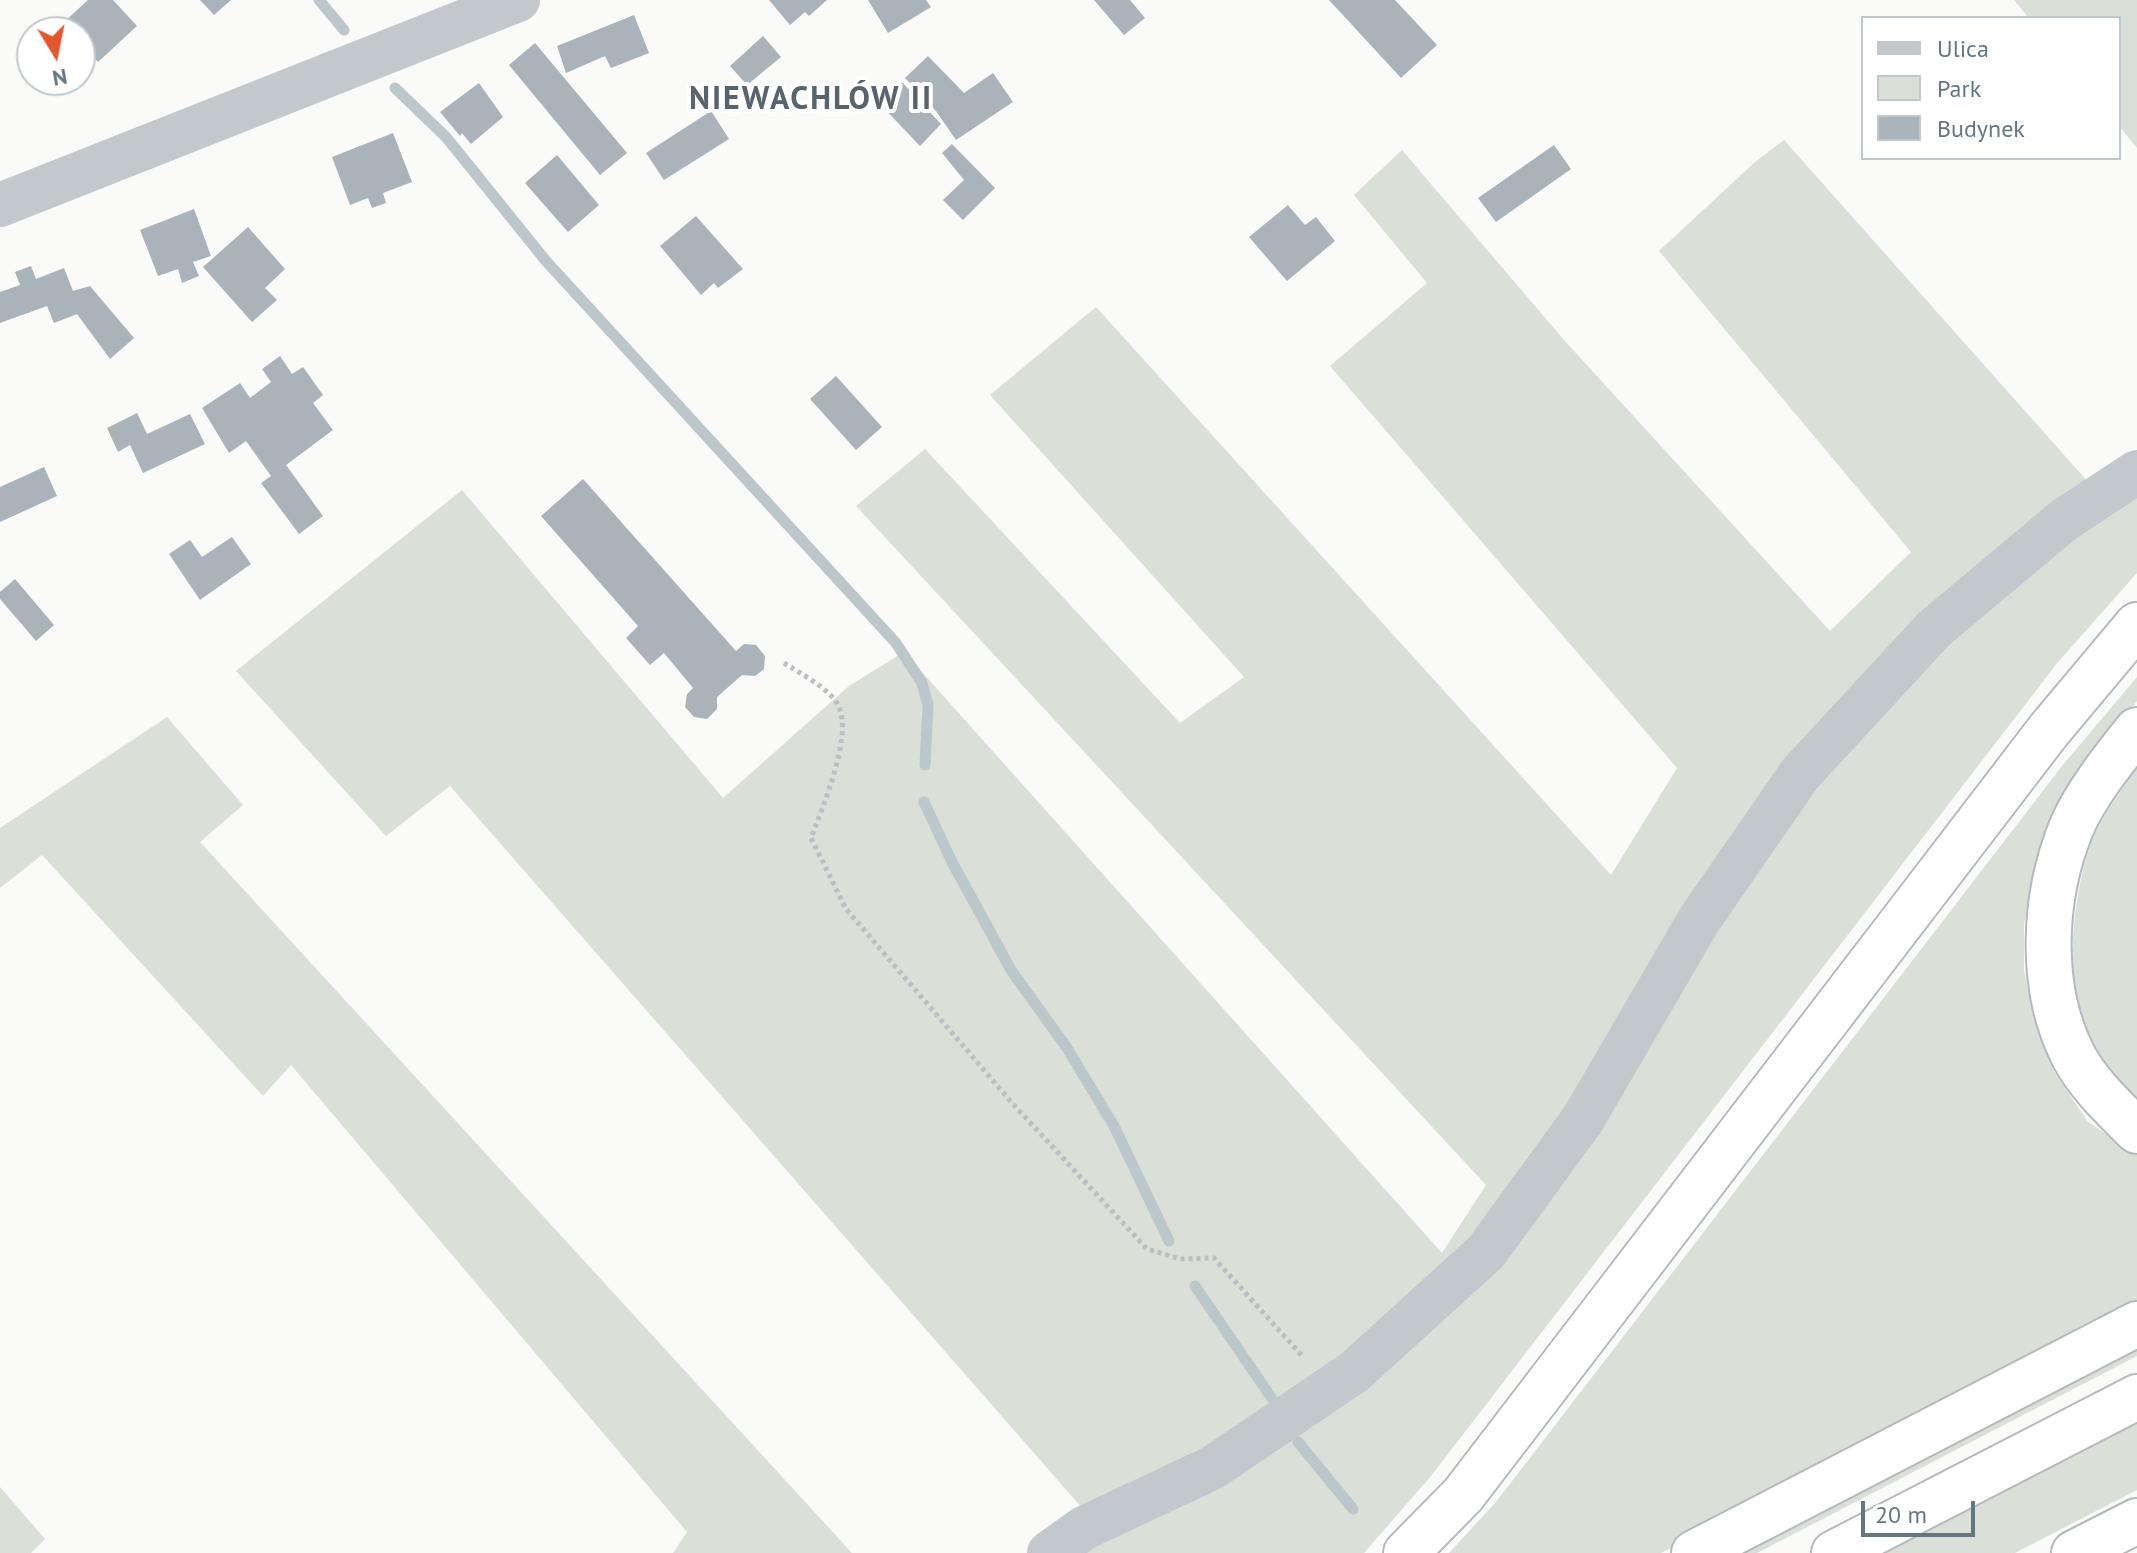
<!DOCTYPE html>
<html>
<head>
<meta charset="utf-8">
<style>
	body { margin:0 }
	#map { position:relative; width:2137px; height:1553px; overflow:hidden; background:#fafaf8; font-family:"PT Sans",sans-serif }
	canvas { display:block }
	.legend { position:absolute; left:1861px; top:16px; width:260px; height:144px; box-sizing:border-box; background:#fff; border:2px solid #c1c8cd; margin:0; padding:10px 14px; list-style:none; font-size:24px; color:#657683 }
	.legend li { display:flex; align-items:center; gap:16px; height:40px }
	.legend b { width:40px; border:2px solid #c1c8cd }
	.north { position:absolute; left:16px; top:16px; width:80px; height:80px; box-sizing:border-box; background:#fff; border:2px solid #c1c8cd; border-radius:50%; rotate:170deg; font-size:22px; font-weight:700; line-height:32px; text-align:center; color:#657683 }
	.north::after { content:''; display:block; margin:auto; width:28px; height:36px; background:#e4572e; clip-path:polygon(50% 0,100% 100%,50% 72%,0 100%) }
	.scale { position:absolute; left:1861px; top:1501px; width:114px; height:36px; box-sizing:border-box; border:4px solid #657683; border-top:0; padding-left:10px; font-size:24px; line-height:28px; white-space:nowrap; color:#657683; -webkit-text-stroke:6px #fff; paint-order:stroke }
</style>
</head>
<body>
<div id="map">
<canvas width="2137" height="1553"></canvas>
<ul class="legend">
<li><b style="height:10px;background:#c3c8cc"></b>Ulica</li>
<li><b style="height:22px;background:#dadfd7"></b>Park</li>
<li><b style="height:22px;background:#aab3b9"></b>Budynek</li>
</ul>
<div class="north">N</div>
<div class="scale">20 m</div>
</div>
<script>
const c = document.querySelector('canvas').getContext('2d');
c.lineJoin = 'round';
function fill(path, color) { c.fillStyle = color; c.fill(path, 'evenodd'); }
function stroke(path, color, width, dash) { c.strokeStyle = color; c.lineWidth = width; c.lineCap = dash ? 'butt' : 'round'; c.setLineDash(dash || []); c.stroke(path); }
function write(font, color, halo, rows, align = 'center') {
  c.font = font + ' "PT Sans",sans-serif'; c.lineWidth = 8; c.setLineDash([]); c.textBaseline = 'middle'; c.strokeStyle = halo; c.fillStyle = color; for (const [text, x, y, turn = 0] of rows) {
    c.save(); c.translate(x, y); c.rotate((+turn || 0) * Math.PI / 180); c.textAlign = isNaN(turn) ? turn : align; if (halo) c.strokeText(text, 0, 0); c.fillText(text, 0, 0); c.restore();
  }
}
fill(new Path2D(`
	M 2014,0 L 2137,0 L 2137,148 L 2119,126 L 2119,18 L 2029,18 Z
	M 1784,140 L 2089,483 L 1923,626 L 1572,1113 L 1477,1241 L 1345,1362 L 1212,1452 L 1083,1509 L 450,786 L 386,836 L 236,671 L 462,490 L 723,798 L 849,686 L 904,652 L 1442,1253 L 1486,1185 L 856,506 L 925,449 L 1180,723 L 1244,677 L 990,395 L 1096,307 L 1611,875 L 1677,768 L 1330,366 L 1427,283 L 1354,195 L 1402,150 L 1564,340 L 1830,631 L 1911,552 L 1659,251 L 1755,162 Z
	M 2137,488 L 2137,573 L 2058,662 L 1431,1476 L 1364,1553 L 1075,1553 L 1368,1377 L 1800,787 L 1941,640 Z
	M 2137,677 L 2137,701 L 2081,774 L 2053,820 L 2034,871 L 2024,925 L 2024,970 L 2034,1020 L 2055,1073 L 2088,1122 L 2137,1154 L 2137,1305 L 1661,1553 L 1449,1553 L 1496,1502 L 2062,766 Z
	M 167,717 L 243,805 L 200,842 L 852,1553 L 673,1553 L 687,1532 L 291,1065 L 263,1096 L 42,855 L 0,888 L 0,828 Z
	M 2137,767 L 2137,1110 C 2122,1089 2102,1068 2089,1046 C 2061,994 2072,874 2100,824 C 2110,804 2125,786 2137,767 Z
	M 2137,1340 L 2137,1356 L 1757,1553 L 1725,1553 Z
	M 2137,1422 L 2137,1490 L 2015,1553 L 1884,1553 Z
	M 0,1487 L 45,1539 L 31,1553 L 0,1553 Z`), '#dadfd7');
stroke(new Path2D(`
	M 319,0 L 344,30
	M 395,88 L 446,137 L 546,261 L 896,643 L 922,683 L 928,705 L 925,765
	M 924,802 L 952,862 L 1011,970 L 1067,1048 L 1114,1126 L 1169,1241
	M 1195,1286 L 1271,1397
	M 1298,1442 L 1353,1509`), '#bbc7cb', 11);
fill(new Path2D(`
	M 88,0 L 113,0 L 137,26 L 98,62 L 80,42 L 80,32 L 71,32 L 63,23 Z
	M 200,0 L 231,0 L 214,15 Z
	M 769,0 L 827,0 L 809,16 L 805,12 L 790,25 Z
	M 868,0 L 926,0 L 931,7 L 888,33 Z
	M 1094,0 L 1130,0 L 1145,18 L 1124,35 Z
	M 1329,0 L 1395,0 L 1437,45 L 1401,78 Z
	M 634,15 L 649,53 L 611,68 L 605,56 L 566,73 L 557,46 Z
	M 763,36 L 781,57 L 747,85 L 730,66 Z
	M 535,43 L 627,153 L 600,175 L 509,65 Z
	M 928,56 L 964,93 L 993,73 L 1013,102 L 956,140 L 936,111 L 905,78 Z
	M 902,82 L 941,124 L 920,146 L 879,103 Z
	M 479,83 L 503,117 L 471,144 L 462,133 L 460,136 L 440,112 Z
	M 711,111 L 729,139 L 664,180 L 646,153 Z
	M 393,133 L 412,182 L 383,193 L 386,203 L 372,208 L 368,198 L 350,205 L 332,157 Z
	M 952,144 L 995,188 L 963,220 L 943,200 L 964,180 L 942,153 Z
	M 1554,145 L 1571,169 L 1496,222 L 1478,198 Z
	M 557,155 L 599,205 L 568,232 L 525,183 Z
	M 1288,205 L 1305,225 L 1316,217 L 1335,241 L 1287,281 L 1249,237 Z
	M 194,209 L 211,256 L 193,262 L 199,276 L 182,283 L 178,269 L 158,276 L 140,230 Z
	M 696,216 L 743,269 L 718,288 L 714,283 L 701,295 L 660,246 Z
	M 248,227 L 285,269 L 265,288 L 277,300 L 252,322 L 203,267 Z
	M 31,266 L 36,279 L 64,268 L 73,291 L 90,286 L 134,338 L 110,359 L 77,314 L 54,323 L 47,306 L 0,323 L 0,292 L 20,285 L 15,272 Z
	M 280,356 L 292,374 L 303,367 L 323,395 L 313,403 L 333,430 L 286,465 L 323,516 L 299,534 L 261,483 L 271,476 L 246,441 L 229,453 L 202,408 L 240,383 L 250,398 L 271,382 L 262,369 Z
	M 836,376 L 882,427 L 856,450 L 810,399 Z
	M 137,413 L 147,434 L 190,414 L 205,444 L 143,473 L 130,445 L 118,452 L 107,428 Z
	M 44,467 L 57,496 L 0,522 L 0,487 Z
	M 583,479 L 736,651 L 744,644 L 756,645 L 765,656 L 764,669 L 755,676 L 742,675 L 717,697 L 717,709 L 707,719 L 694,717 L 685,707 L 687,694 L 693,688 L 664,653 L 650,665 L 626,638 L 638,626 L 541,516 Z
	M 232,537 L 251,564 L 200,600 L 169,554 L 190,540 L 202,557 Z
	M 15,579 L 54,625 L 36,641 L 0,599 L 0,592 Z`), '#aab3b9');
const highway = new Path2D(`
	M 2137,730 C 2114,759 2087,792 2072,826 C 2043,896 2038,988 2074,1057 C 2089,1085 2115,1109 2137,1131
	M 1406,1553 L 1463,1495 L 2049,730 L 2137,625
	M 1694,1553 L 2137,1324
	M 1834,1553 L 2137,1397
	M 2074,1553 L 2137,1521`);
stroke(highway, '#b4b9bd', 48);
stroke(new Path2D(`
	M 784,663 C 800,673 830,689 838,705 C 854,735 822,808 811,838 L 846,909 L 1013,1104 L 1147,1249 L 1180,1259 L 1214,1258 L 1304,1358`), '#bbbfc2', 5, [4, 4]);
stroke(new Path2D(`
	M 0,205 L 518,0
	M 1049,1553 L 1084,1528 L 1212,1468 L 1354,1372 L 1486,1252 L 1583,1119 L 1699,920 L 1800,774 L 1934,629 L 2064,520 L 2137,472`), '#c3c8cc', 44);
stroke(highway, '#fff', 44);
c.letterSpacing = '2px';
write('bold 32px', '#57646e', '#fff', [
	["NIEWACHLÓW II",811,100]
]);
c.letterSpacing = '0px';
</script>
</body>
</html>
